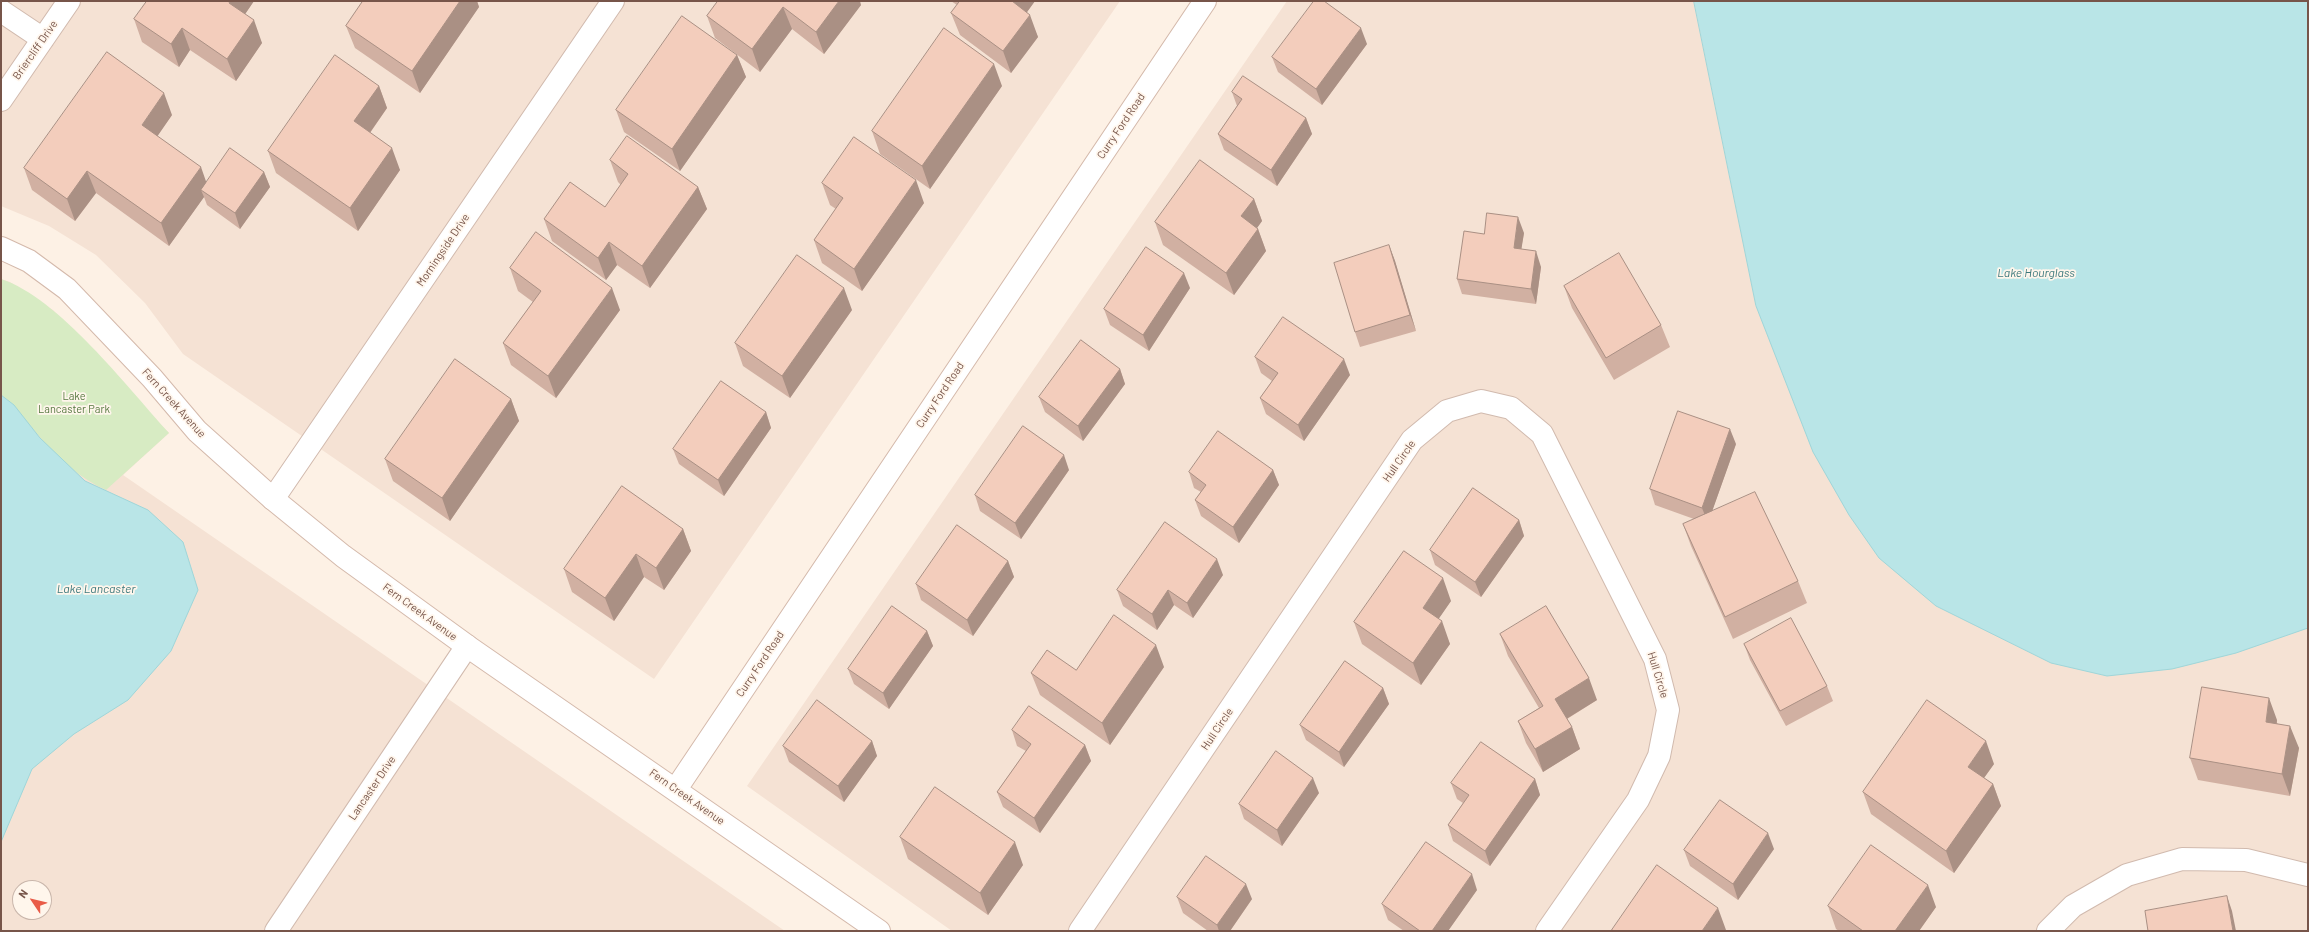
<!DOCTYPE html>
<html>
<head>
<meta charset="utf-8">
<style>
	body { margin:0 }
	#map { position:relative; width:2309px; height:932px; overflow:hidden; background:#fdf1e5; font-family:Barlow,sans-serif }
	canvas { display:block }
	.frame { position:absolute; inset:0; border:2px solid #77554a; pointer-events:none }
	.north { position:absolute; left:12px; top:880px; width:40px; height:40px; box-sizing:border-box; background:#fff6ec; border:1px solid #c9b6ab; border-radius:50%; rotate:305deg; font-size:11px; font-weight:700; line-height:16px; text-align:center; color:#77554a }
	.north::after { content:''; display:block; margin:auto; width:14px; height:18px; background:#e95c48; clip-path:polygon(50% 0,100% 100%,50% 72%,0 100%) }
</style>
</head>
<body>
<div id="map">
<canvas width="2309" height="932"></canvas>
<div class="frame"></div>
<div class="north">N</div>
</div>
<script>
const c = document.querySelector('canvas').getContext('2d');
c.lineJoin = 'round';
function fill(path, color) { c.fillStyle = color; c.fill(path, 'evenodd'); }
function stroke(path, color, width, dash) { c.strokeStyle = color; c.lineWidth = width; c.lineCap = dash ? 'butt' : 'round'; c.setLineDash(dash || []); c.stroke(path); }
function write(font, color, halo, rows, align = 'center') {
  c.font = font + ' Barlow,sans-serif'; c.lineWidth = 3.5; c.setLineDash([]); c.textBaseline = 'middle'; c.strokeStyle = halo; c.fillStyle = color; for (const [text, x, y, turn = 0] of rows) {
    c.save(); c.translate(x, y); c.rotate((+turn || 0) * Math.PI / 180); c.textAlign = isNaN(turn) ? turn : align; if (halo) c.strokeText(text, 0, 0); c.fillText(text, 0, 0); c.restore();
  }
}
fill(new Path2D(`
	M 1,1 L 1120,1 L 654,679 L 183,354 L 145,303 L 96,255 L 49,226 L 1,206 Z
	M 1287,1 L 2308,1 L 2308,931 L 952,931 L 747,786 Z
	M 1,279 L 10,282 L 53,310 L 169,433 L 123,475 L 785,931 L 1,931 ZM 20,888 L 44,888 L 44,912 L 20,912 Z`), '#f5e2d4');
fill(new Path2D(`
	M 1,279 C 59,298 127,387 169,433 L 106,490 C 81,479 57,458 39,436 C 26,421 17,407 1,396 Z`), '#d7ebc3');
const water = new Path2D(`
	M 1694,1 L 2308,1 L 2308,628 L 2236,653 L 2172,669 L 2107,676 L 2051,663 L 1936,606 L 1879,558 L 1849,515 L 1813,452 L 1756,306 Z
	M 1,395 L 14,405 L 40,438 L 85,481 L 148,510 L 183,542 L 198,590 L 171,651 L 128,700 L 74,734 L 32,769 L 1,842 Z`);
fill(water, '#b9e5e7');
stroke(water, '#9fd6d9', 1);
const street = new Path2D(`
	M 1,11 L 43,39
	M 1,100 L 69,1
	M 273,499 L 613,1
	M 276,931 L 467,646
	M 1080,931 L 1412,440 L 1447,411 L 1481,401 L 1511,408 L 1542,434 L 1655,659 L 1668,710 L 1659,756 L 1638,800 L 1547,931
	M 2048,931 L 2073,906 L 2127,875 L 2182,859 L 2246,860 L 2308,875`);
const secondary = new Path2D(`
	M 1,248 L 29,261 L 67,289 L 152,378 L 197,431 L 273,499 L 343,556 L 467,646 L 879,931
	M 676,789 L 1205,1`);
stroke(street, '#d1baae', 24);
stroke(secondary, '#d4b9ab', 24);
stroke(street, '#fff', 22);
stroke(secondary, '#fff', 22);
fill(new Path2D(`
	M 147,1 L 254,1 L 245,14 L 262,43 L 236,81 L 190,50 L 179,67 L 142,42 L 134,19 Z
	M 363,1 L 477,1 L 479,7 L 420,93 L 355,48 L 346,26 Z
	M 718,1 L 861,5 L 824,54 L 792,29 L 760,72 L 715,38 L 707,16 Z
	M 951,1 L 1035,1 L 1027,12 L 1038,37 L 1011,73 L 960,35 L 951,13 L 957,5 Z
	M 1367,44 L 1322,105 L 1278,72 L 1272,57 Z
	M 737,55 L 746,77 L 680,171 L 624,132 L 616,110 Z
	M 379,86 L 387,108 L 370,133 L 400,170 L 358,231 L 276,173 L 268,151 Z
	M 1002,86 L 930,189 L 880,154 L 872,131 Z
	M 1232,92 L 1306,118 L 1312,134 L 1277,186 L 1224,150 L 1218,134 L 1237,106 Z
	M 172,115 L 157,136 L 206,182 L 264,172 L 270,187 L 240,229 L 207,205 L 204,197 L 169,246 L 96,193 L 75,221 L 32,190 L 24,168 Z
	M 610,160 L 698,187 L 707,209 L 650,288 L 617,265 L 606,280 L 552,241 L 544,219 L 605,207 L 621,185 L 618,182 Z
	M 822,183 L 924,203 L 862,291 L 822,263 L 814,240 L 836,209 L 830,205 Z
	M 1254,199 L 1262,221 L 1257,228 L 1258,229 L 1266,251 L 1234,295 L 1163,245 L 1155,222 Z
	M 1524,233 L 1521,249 L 1541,267 L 1536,304 L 1462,294 L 1457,279 Z
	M 1389,245 L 1395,261 L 1416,331 L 1360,347 L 1355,332 Z
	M 510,268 L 620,310 L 556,398 L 511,365 L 503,343 L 533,302 L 518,291 Z
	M 1564,286 L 1661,325 L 1670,347 L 1614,380 L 1572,308 Z
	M 1190,288 L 1149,351 L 1110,325 L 1104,309 Z
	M 852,310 L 790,398 L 743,366 L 735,343 Z
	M 1255,357 L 1350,375 L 1304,441 L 1266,414 L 1260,398 L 1272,381 L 1261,373 Z
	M 1120,369 L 1125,384 L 1083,441 L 1045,412 L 1039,397 Z
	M 511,399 L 519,421 L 450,521 L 393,481 L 385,459 Z
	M 766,412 L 771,428 L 724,496 L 679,464 L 673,449 Z
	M 1736,444 L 1712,511 L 1798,581 L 1807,603 L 1733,639 L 1691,546 L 1683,524 L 1694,519 L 1655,505 L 1650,489 Z
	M 1069,470 L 1021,539 L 980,511 L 975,495 Z
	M 1273,470 L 1279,485 L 1239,543 L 1201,516 L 1195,500 L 1201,492 L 1194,488 L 1189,472 Z
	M 1519,520 L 1524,536 L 1481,597 L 1435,565 L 1430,550 Z
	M 683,529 L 691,551 L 664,590 L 644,577 L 614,621 L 572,592 L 564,569 Z
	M 1008,561 L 1014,577 L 973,636 L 921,600 L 916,584 Z
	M 1223,575 L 1193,618 L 1174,605 L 1157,630 L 1123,606 L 1117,590 Z
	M 1451,601 L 1438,619 L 1450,644 L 1421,685 L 1362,644 L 1354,622 Z
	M 927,631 L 933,646 L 889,709 L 854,684 L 848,669 Z
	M 1500,634 L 1597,700 L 1567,719 L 1572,727 L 1580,749 L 1543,772 L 1526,743 L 1518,721 L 1539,708 L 1508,656 Z
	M 1744,644 L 1827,686 L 1833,701 L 1786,726 L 1750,660 Z
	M 1164,667 L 1110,745 L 1040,695 L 1031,673 L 1076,670 Z
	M 1383,688 L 1389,704 L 1344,767 L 1306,740 L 1300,725 Z
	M 2277,720 L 2277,723 L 2299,748 L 2290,796 L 2198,780 L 2190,758 Z
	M 1012,730 L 1085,745 L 1091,761 L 1040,833 L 1003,807 L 997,792 L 1026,751 L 1017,746 Z
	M 872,741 L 877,756 L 844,802 L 789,762 L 783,746 Z
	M 1994,764 L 1984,778 L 1993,784 L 2001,806 L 1954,873 L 1871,814 L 1863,792 Z
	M 1535,779 L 1540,795 L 1490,866 L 1453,841 L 1448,825 L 1463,803 L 1457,799 L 1451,783 Z
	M 1319,793 L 1282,846 L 1244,819 L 1239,804 Z
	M 900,837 L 1023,865 L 988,915 L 908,859 Z
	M 1774,849 L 1738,900 L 1690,866 L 1684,850 Z
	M 1477,890 L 1448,931 L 1404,931 L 1388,920 L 1382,904 Z
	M 1177,897 L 1252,899 L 1230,931 L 1208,931 L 1183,913 Z
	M 1828,906 L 1936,907 L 1919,931 L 1839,931 L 1836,929 Z`), '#d1b0a2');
fill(new Path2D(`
	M 230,1 L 254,1 L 237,26 L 229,3 Z
	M 460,1 L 477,1 L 479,7 L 420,93 L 412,71 Z
	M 839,1 L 860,1 L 861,5 L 824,54 L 816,32 Z
	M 1011,1 L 1035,1 L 1019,23 Z
	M 783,7 L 792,29 L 760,72 L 752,49 Z
	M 1030,15 L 1038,37 L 1011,73 L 1003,51 Z
	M 254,20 L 262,43 L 236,81 L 227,59 Z
	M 182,28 L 190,50 L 179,67 L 171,44 Z
	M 1361,28 L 1367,44 L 1322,105 L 1316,89 Z
	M 737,55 L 746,77 L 680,171 L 672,149 Z
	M 994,64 L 1002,86 L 930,189 L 922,166 Z
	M 379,86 L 387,108 L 362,144 L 354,121 Z
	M 164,93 L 172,115 L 150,147 L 142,125 Z
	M 1306,118 L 1312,134 L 1277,186 L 1271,170 Z
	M 392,148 L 400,170 L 358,231 L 350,208 Z
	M 201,167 L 209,190 L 201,190 L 204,197 L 169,246 L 161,223 Z
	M 87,171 L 96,193 L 75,221 L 67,199 Z
	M 264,172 L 270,187 L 240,229 L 235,213 Z
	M 916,180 L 924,203 L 862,291 L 854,269 Z
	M 698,187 L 707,209 L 650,288 L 642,266 Z
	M 1254,199 L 1262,221 L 1249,239 L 1241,216 Z
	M 1518,217 L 1524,233 L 1519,264 L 1514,248 Z
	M 1258,229 L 1266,251 L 1234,295 L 1226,273 Z
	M 609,242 L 617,265 L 606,280 L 598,258 Z
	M 1389,245 L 1395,261 L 1416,331 L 1410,315 Z
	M 1536,251 L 1541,267 L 1536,304 L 1531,289 Z
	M 1184,273 L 1190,288 L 1149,351 L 1143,335 Z
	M 612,288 L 620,310 L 556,398 L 548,376 Z
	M 844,288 L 852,310 L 790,398 L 782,376 Z
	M 1344,359 L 1350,375 L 1304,441 L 1298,425 Z
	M 1120,369 L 1125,384 L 1083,441 L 1078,426 Z
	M 511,399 L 519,421 L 450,521 L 442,498 Z
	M 766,412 L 771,428 L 724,496 L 718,480 Z
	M 1730,429 L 1736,444 L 1708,523 L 1702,508 Z
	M 1064,455 L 1069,470 L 1021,539 L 1015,523 Z
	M 1273,470 L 1279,485 L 1239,543 L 1233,527 Z
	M 1519,520 L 1524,536 L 1481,597 L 1475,582 Z
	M 683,529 L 691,551 L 664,590 L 656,568 Z
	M 636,554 L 644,577 L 614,621 L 605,598 Z
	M 1217,559 L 1223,575 L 1193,618 L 1187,603 Z
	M 1008,561 L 1014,577 L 973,636 L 967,620 Z
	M 1443,578 L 1451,601 L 1431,630 L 1423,608 Z
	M 1168,590 L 1174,605 L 1157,630 L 1152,614 Z
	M 1442,621 L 1450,644 L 1421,685 L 1413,663 Z
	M 927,631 L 933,646 L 889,709 L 883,693 Z
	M 1156,645 L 1164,667 L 1110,745 L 1102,723 Z
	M 1589,678 L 1597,700 L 1563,721 L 1555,699 Z
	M 1383,688 L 1389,704 L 1344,767 L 1339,752 Z
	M 2269,698 L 2277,720 L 2274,744 L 2266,722 Z
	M 2290,726 L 2299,748 L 2290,796 L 2282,774 Z
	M 1572,727 L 1580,749 L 1543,772 L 1535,749 Z
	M 872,741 L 877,756 L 844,802 L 838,786 Z
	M 1986,741 L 1994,764 L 1976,789 L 1968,767 Z
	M 1085,745 L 1091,761 L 1040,833 L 1034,818 Z
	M 1313,778 L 1319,793 L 1282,846 L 1277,830 Z
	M 1535,779 L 1540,795 L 1490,866 L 1485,851 Z
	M 1993,784 L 2001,806 L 1954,873 L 1946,851 Z
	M 1768,833 L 1774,849 L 1738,900 L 1733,884 Z
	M 1015,842 L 1023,865 L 988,915 L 980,893 Z
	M 1472,874 L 1477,890 L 1448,931 L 1432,931 Z
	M 1246,884 L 1252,899 L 1230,931 L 1219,931 L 1217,925 Z
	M 1928,885 L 1936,907 L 1919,931 L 1895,931 Z
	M 2227,896 L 2232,911 L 2236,931 L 2233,931 Z
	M 1718,908 L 1726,930 L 1726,931 L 1702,931 Z`), '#aa9084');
const building = new Path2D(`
	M 147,1 L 230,1 L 229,3 L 254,20 L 227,59 L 182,28 L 171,44 L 134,19 Z
	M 363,1 L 460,1 L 412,71 L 346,26 Z
	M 718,1 L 839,1 L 816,32 L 783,7 L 752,49 L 707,16 Z
	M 960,1 L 1012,1 L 1030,15 L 1003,51 L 951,13 Z
	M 1314,1 L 1324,1 L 1361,28 L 1316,89 L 1272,57 Z
	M 682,16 L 737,55 L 672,149 L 616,110 Z
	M 944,28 L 994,64 L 922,166 L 872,131 Z
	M 107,52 L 164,93 L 142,125 L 201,167 L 161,223 L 87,171 L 67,199 L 24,168 Z
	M 335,55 L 379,86 L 354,121 L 392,148 L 350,208 L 268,151 Z
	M 1243,76 L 1306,118 L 1271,170 L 1218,134 L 1242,99 L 1232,92 Z
	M 627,136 L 698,187 L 642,266 L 609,242 L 598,258 L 544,219 L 570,182 L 605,207 L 628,174 L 610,160 Z
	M 854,137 L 916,180 L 854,269 L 814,240 L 843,198 L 822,183 Z
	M 230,148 L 264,172 L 235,213 L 201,190 Z
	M 1200,160 L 1254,199 L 1241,216 L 1258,229 L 1226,273 L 1155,222 Z
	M 1487,213 L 1518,217 L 1514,248 L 1536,251 L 1531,289 L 1457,279 L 1464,231 L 1484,234 Z
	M 536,232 L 612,288 L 548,376 L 503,343 L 541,291 L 510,268 Z
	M 1389,245 L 1410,315 L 1355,332 L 1334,263 Z
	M 1146,247 L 1184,273 L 1143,335 L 1104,309 Z
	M 1619,253 L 1661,325 L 1606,358 L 1564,286 Z
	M 797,255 L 844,288 L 782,376 L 735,343 Z
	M 1283,317 L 1344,359 L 1298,425 L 1260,398 L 1278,373 L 1255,357 Z
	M 1081,340 L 1120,369 L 1078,426 L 1039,397 Z
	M 455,359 L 511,399 L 442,498 L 385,459 Z
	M 721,381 L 766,412 L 718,480 L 673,449 Z
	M 1678,411 L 1730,429 L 1702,508 L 1650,489 Z
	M 1023,426 L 1064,455 L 1015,523 L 975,495 Z
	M 1218,431 L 1273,470 L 1233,527 L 1195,500 L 1206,485 L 1189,472 Z
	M 622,486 L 683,529 L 656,568 L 636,554 L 605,598 L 564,569 Z
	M 1473,488 L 1519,520 L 1475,582 L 1430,550 Z
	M 1755,492 L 1798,581 L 1725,617 L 1683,524 Z
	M 1165,522 L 1217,559 L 1187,603 L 1168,590 L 1152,614 L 1117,590 Z
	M 957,525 L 1008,561 L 967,620 L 916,584 Z
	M 1404,551 L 1443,578 L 1423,608 L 1442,621 L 1413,663 L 1354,622 Z
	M 892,606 L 927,631 L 883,693 L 848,669 Z
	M 1546,606 L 1589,678 L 1555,699 L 1572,727 L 1535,749 L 1518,721 L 1543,706 L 1500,634 Z
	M 1114,615 L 1156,645 L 1102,723 L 1031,673 L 1047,650 L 1076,670 Z
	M 1791,618 L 1827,686 L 1780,711 L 1744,644 Z
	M 1345,661 L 1383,688 L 1339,752 L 1300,725 Z
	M 2202,687 L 2269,698 L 2266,722 L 2290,726 L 2282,774 L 2190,758 Z
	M 817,700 L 872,741 L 838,786 L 783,746 Z
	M 1927,700 L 1986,741 L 1968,767 L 1993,784 L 1946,851 L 1863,792 Z
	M 1029,706 L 1085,745 L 1034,818 L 997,792 L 1031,744 L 1012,730 Z
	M 1481,742 L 1535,779 L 1485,851 L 1448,825 L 1469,795 L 1451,783 Z
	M 1276,751 L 1313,778 L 1277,830 L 1239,804 Z
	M 935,787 L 1015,842 L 980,893 L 900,837 Z
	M 1720,800 L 1768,833 L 1733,884 L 1684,850 Z
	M 1426,842 L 1472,874 L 1432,931 L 1420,931 L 1382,904 Z
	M 1871,845 L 1928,885 L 1895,931 L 1863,931 L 1828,906 Z
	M 1206,856 L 1246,884 L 1217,925 L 1177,897 Z
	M 1657,865 L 1718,908 L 1702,931 L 1614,931 L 1612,930 Z
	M 2227,896 L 2233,931 L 2148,931 L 2145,911 Z`);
fill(building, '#f3cdbc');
stroke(building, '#aa9084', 1);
write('11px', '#77554a', '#fff6ec', [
	["Briercliff Drive",35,50,-55],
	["Curry Ford Road",1121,126,-56],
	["Morningside Drive",443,250,-56],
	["Curry Ford Road",940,395,-56],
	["Fern Creek Avenue",174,403,48],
	["Hull Circle",1399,461,-55],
	["Fern Creek Avenue",420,612,36],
	["Curry Ford Road",760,664,-56],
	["Hull Circle",1658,675,73],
	["Hull Circle",1217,729,-56],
	["Lancaster Drive",372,788,-56],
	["Fern Creek Avenue",687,797,35]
]);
write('11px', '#55773f', '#fff6ec', [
	["Lake",74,396],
	["Lancaster Park",74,409]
]);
write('italic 12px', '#3c787c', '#fff6ec', [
	["Lake Hourglass",2036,273],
	["Lake Lancaster",96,589]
]);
</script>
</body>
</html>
